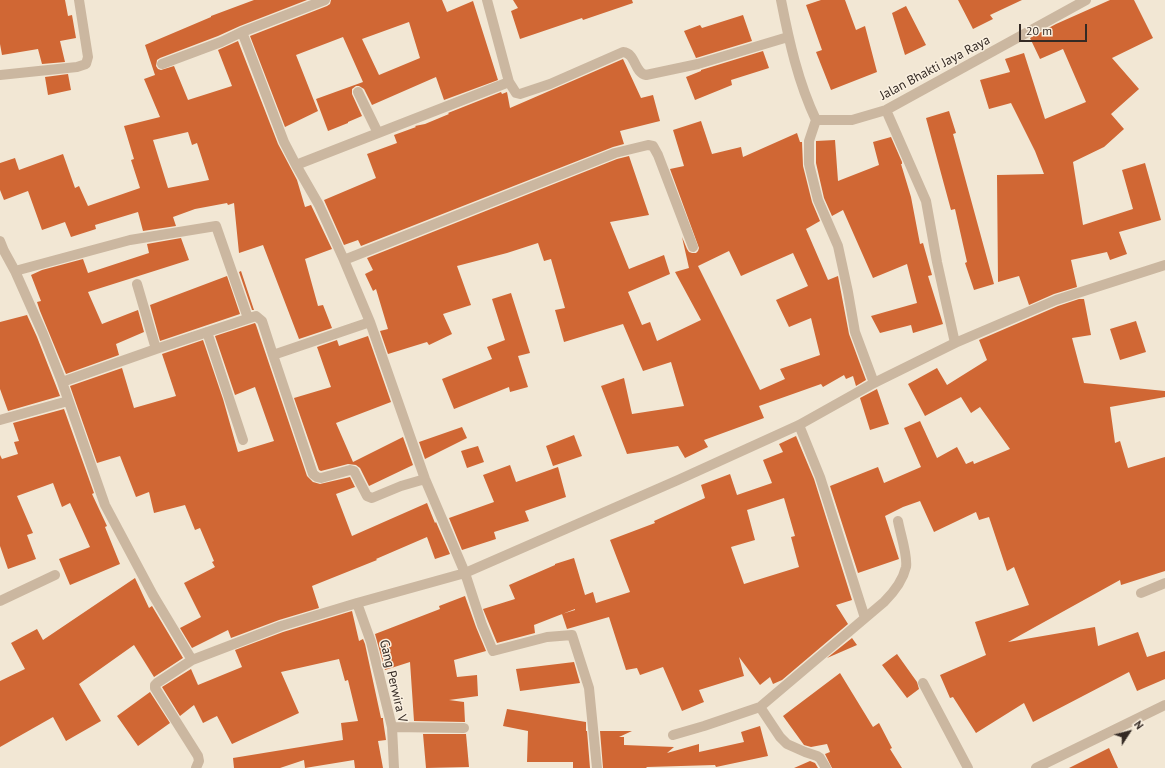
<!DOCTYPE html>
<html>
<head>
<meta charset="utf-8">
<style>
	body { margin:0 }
	#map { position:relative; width:1165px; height:768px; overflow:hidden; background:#f2e7d4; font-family:"PT Sans",sans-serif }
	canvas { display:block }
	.north { position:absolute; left:1109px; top:712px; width:40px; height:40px; -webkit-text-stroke:3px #faf0e0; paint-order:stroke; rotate:54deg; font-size:11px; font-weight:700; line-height:16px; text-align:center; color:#342a24 }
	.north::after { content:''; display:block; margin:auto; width:14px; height:18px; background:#342a24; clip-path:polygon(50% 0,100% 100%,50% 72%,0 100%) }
	.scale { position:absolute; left:1019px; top:24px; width:68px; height:18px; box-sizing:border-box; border:2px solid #342a24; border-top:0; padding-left:5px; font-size:12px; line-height:14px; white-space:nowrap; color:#342a24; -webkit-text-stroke:3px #faf0e0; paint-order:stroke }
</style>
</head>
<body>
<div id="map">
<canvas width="1165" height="768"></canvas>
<div class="north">N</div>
<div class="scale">20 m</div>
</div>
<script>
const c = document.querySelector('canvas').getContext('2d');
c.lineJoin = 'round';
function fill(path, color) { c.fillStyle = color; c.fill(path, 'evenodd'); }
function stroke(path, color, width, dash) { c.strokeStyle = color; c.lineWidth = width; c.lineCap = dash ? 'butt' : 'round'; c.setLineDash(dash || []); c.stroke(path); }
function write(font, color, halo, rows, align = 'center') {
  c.font = font + ' "PT Sans",sans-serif'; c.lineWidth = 3; c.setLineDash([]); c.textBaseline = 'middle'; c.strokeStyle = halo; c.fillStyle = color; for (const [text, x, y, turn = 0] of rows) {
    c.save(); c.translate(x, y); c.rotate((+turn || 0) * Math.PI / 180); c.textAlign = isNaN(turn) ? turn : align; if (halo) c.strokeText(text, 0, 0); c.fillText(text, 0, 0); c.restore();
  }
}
fill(new Path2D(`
	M 0,0 L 65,0 L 68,16 L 72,15 L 76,38 L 60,41 L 65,62 L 42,64 L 38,49 L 2,55 L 0,44 Z
	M 254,0 L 307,0 L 240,26 L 218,36 L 160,58 L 157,60 L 156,66 L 158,69 L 161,70 L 174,66 L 188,100 L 232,86 L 218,50 L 238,41 L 278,144 L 297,180 L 305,207 L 311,205 L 332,249 L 305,259 L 318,306 L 323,305 L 332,328 L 299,339 L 263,245 L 239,253 L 234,203 L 228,205 L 227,203 L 195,209 L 173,217 L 176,226 L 143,231 L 138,212 L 95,225 L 96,229 L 71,237 L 65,222 L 42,230 L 28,191 L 4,200 L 0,190 L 0,163 L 15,158 L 19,170 L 63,154 L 75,188 L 79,186 L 88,206 L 140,188 L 131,160 L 134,159 L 124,126 L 160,117 L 144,79 L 155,75 L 145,45 L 211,17 L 211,16 ZM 188,132 L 192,145 L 197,143 L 209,180 L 168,188 L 153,140 Z
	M 331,0 L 442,0 L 447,12 L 473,1 L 498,80 L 444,100 L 436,77 L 372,105 L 364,89 L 359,86 L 356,86 L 352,89 L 352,94 L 362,116 L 348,122 L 348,123 L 328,131 L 316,99 L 363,82 L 343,37 L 296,55 L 318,111 L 285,127 L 250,36 L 327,6 L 330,4 ZM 409,22 L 420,58 L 379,75 L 362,39 Z
	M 513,0 L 632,0 L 633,3 L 583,20 L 582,18 L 520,39 L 511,11 L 518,8 Z
	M 821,0 L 845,0 L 856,30 L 865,26 L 877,72 L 831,90 L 816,52 L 822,50 L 806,5 Z
	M 958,0 L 1022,0 L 990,15 L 993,19 L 973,29 Z
	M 1110,0 L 1134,0 L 1153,38 L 1112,58 L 1139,89 L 1111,114 L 1124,129 L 1104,147 L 1073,162 L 1083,225 L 1133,209 L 1122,170 L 1145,163 L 1161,220 L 1119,232 L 1127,254 L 1110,260 L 1107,252 L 1071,260 L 1077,287 L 1054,294 L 1029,305 L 1019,276 L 998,282 L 997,175 L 1044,174 L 1035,151 L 1011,103 L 989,109 L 980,80 L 1010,72 L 1005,59 L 1024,53 L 1045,119 L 1086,102 L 1063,49 L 1040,59 L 1030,38 L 1056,24 Z
	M 906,6 L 926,45 L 905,55 L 892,13 Z
	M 743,15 L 752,41 L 696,58 L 684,31 L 700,25 L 702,28 Z
	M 763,51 L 769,68 L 731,80 L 732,85 L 695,100 L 686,77 L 701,71 L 701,70 Z
	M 623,59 L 641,98 L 653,95 L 660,121 L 620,131 L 624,144 L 613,147 L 361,246 L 358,240 L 344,245 L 324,200 L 376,178 L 367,154 L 397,143 L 394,135 L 416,127 L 415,126 L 425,124 L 449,114 L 448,113 L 501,92 L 502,94 L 507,92 L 510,108 Z
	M 68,74 L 71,90 L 48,95 L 45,77 Z
	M 949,111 L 956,133 L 953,134 L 994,284 L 974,290 L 965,263 L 967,262 L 955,209 L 951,210 L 926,118 Z
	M 701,121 L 712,154 L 741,147 L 743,157 L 797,133 L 800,142 L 802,142 L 803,166 L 812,202 L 820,221 L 806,229 L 828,280 L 838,276 L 849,334 L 866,380 L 856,386 L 853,376 L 846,379 L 844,375 L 823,387 L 821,384 L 759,406 L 764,418 L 704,440 L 708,447 L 685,458 L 678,446 L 627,454 L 601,386 L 624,378 L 632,414 L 684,406 L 671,362 L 643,371 L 623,324 L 564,342 L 555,310 L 565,308 L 551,259 L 544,261 L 538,243 L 507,253 L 457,266 L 471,305 L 443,314 L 452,334 L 429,345 L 427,342 L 388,354 L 380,331 L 388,329 L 376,289 L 373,291 L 365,274 L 373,270 L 367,258 L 617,159 L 629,156 L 649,215 L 610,222 L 629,269 L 664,255 L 670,274 L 628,292 L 642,325 L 650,322 L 657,341 L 701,320 L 675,272 L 689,268 L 682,237 L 687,249 L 689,252 L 692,253 L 696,253 L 698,251 L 699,248 L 670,169 L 684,166 L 673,130 ZM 729,251 L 741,276 L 793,253 L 808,286 L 776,300 L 789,327 L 811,318 L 820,355 L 780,369 L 785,379 L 760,390 L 698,266 Z
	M 891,137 L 902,162 L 902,164 L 901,164 L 911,197 L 920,244 L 923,243 L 932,275 L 928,276 L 943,324 L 913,333 L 911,325 L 880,333 L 871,316 L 917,303 L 907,264 L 873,278 L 843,210 L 832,216 L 824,198 L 816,163 L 816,141 L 835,140 L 838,181 L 879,165 L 873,142 Z
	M 181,238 L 189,260 L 88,292 L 102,324 L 138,310 L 144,332 L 116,344 L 119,355 L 66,374 L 40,311 L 37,302 L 41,301 L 31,275 L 42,270 L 83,259 L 88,273 L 149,253 L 147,244 Z
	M 241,271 L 254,310 L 252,310 L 239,272 Z
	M 227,276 L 240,314 L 160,341 L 150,305 Z
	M 511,293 L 530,353 L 518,356 L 528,387 L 510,392 L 509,387 L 454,409 L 442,379 L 492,359 L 487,347 L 505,340 L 492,299 Z
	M 1079,299 L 1084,299 L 1091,335 L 1072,338 L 1084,383 L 1165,391 L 1165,397 L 1110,407 L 1115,443 L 1120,441 L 1128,468 L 1165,457 L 1165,571 L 1121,585 L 1120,580 L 1008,642 L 1095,627 L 1098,646 L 1138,632 L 1147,657 L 1165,651 L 1165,679 L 1137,691 L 1129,672 L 1033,722 L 1024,703 L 976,733 L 953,697 L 950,698 L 940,675 L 986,655 L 975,622 L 1029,605 L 1014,567 L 1007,571 L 989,517 L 979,520 L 976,512 L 934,532 L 920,501 L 903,507 L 885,516 L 899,559 L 858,573 L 830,486 L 878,467 L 884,483 L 921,467 L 904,428 L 920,421 L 937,458 L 957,447 L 966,464 L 973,461 L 974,464 L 1010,449 L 980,407 L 971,413 L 961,397 L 925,416 L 908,384 L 937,368 L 947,385 L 987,360 L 979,340 L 1058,306 Z
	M 27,315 L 37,337 L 60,396 L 8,411 L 0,389 L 0,322 Z
	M 1136,321 L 1146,352 L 1120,360 L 1110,329 Z
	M 255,323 L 256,325 L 307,476 L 313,482 L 320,484 L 350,477 L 355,487 L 336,494 L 352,536 L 427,503 L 435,523 L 436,522 L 450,554 L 435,559 L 427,537 L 376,559 L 377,560 L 312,586 L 319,608 L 279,620 L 231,638 L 228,630 L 192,648 L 180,628 L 201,617 L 184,583 L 215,567 L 212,562 L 214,561 L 200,528 L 195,530 L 185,505 L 154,513 L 149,492 L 136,497 L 120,456 L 97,463 L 70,386 L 122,368 L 134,408 L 176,396 L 162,354 L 203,340 L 223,399 L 238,452 L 274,441 L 255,387 L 235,395 L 215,336 Z
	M 368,336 L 391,402 L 336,423 L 353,462 L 403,437 L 413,465 L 369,486 L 360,468 L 356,465 L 348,464 L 321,471 L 319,470 L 294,398 L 331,387 L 317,347 L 337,340 L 339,346 Z
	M 877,389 L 889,424 L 870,430 L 860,398 Z
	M 64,409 L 94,493 L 92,494 L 107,526 L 105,527 L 120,564 L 70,585 L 59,559 L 90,547 L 70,503 L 62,507 L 53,483 L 17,496 L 33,533 L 27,535 L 36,559 L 8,569 L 0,546 L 0,455 L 2,459 L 18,454 L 14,442 L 19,441 L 13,423 Z
	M 462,427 L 467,438 L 425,459 L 419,442 Z
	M 574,435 L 582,456 L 553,466 L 546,446 Z
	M 796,436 L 814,479 L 852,600 L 836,605 L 848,624 L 782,680 L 773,684 L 770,677 L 760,685 L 739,657 L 744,676 L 699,690 L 704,702 L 682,711 L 663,667 L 640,675 L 637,668 L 626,670 L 609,617 L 567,629 L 562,614 L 575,610 L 575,609 L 534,625 L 535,633 L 497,643 L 483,609 L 515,599 L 509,585 L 555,565 L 555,564 L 574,558 L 585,595 L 593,592 L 596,603 L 630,592 L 610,540 L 655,523 L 654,521 L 705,498 L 701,485 L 730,474 L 737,495 L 772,483 L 763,460 L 783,452 L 779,444 ZM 784,498 L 795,536 L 791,537 L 799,567 L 744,584 L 731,547 L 755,540 L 747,510 Z
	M 478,446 L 484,462 L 467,468 L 461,451 Z
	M 510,465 L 516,482 L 558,467 L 566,497 L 525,511 L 529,521 L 494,532 L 496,539 L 462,550 L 449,518 L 494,502 L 483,475 Z
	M 135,578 L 149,608 L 152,606 L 183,658 L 154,677 L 134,645 L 79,684 L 101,721 L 66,741 L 53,717 L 0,747 L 0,681 L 25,669 L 11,643 L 37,629 L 43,640 Z
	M 465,596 L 476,627 L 486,651 L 454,660 L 457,677 L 477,675 L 478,696 L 449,700 L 464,702 L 465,722 L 414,721 L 410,662 L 385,670 L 375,634 L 440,609 L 439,606 Z
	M 352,611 L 359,641 L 363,639 L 365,644 L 381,718 L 383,718 L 383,720 L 386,740 L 378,741 L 383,768 L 355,768 L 354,760 L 305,768 L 304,760 L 280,768 L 234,768 L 233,758 L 343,740 L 341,723 L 358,721 L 348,680 L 345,681 L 339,659 L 281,672 L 299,713 L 232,744 L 217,716 L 203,723 L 194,705 L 180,716 L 162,687 L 191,669 L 198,685 L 242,667 L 235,650 L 283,632 Z
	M 852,638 L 857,645 L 827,658 Z
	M 897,654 L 917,682 L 919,689 L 907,698 L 882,665 Z
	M 574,662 L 580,683 L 520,691 L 516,669 Z
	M 840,673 L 873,727 L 879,723 L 892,748 L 890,749 L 902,768 L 832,768 L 825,754 L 830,752 L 827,744 L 811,747 L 804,745 L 783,716 Z
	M 150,692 L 170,723 L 138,746 L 117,716 Z
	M 507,709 L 586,722 L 586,731 L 587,731 L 590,768 L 573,768 L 573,762 L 527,762 L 528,731 L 503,726 Z
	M 760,726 L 768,756 L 716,767 L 715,765 L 647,767 L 646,768 L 603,768 L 600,731 L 632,731 L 619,737 L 624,737 L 624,745 L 674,747 L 667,753 L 699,744 L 699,752 L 744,742 L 741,732 Z
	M 423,734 L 466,734 L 469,767 L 426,768 Z
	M 1109,748 L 1118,768 L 1069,768 Z
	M 810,761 L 815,763 L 818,768 L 794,768 Z`), '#d06734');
stroke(new Path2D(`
	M 487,0 L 509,82 L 516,93 L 520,94 L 550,84 L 623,52 C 636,53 634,73 646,75 L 698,64 L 788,37
	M 781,0 C 789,41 798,82 816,120
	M 242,32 L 284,142 L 296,165 L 319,205 L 344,260 L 370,322 L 425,479 L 465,573 L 482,625 L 493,651 L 547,637 L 572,635 L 589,688 L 597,768
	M 162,64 L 221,42 L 242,32 L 325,0
	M 0,75 L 77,67 L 86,64 L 88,57 L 79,0
	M 358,92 L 378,133
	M 886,110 L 926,201 L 937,262 L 955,343
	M 816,120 L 852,120 L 886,110 L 1086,0
	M 816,120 L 809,141 L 809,164 L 818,200 L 838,246 L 848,292 L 855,332 L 874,383
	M 296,165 L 509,82
	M 0,241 L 4,251 L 15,271 L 43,334 L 62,382 L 105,505 L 153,595 L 192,660
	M 344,260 L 615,153 L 648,145 L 653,146 L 658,155 L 693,247
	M 15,271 L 130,240 L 216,226 L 248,318
	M 137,284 L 156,349
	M 207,332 L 243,440
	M 273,355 L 313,474 L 317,477 L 321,478 L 350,470 L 354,471 L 367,496 L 372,498 L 401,486 L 425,479
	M 62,382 L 156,349 L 256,316 L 262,321 L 273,355 L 370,322
	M 0,420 L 68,401
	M 799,425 L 820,477 L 865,618
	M 1141,593 L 1165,583
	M 0,601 L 55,575
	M 357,603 L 371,642 L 392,727 L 394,768
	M 923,683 L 968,768
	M 760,707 L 780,737 L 787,744 L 805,752 L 817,756 L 820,758 L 826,768
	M 392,727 L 464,728
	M 673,735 L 704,726 L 760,707 L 884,602 C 893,593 903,580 906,567 C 908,556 900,533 898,521
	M 196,768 L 199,761 L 198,756 L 155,688 L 155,685 L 157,683 L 192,660 L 281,626 L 357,603 L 465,573 L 678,480 L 799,425 L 874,383 L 955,343 L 1056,300 L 1165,265
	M 1036,768 L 1165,705`), '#cbb7a0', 10);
write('13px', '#342a24', '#faf0e0', [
	["Jalan Bhakti Jaya Raya",935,68,-28],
	["Gang Perwira V",393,681,77]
]);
</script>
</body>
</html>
